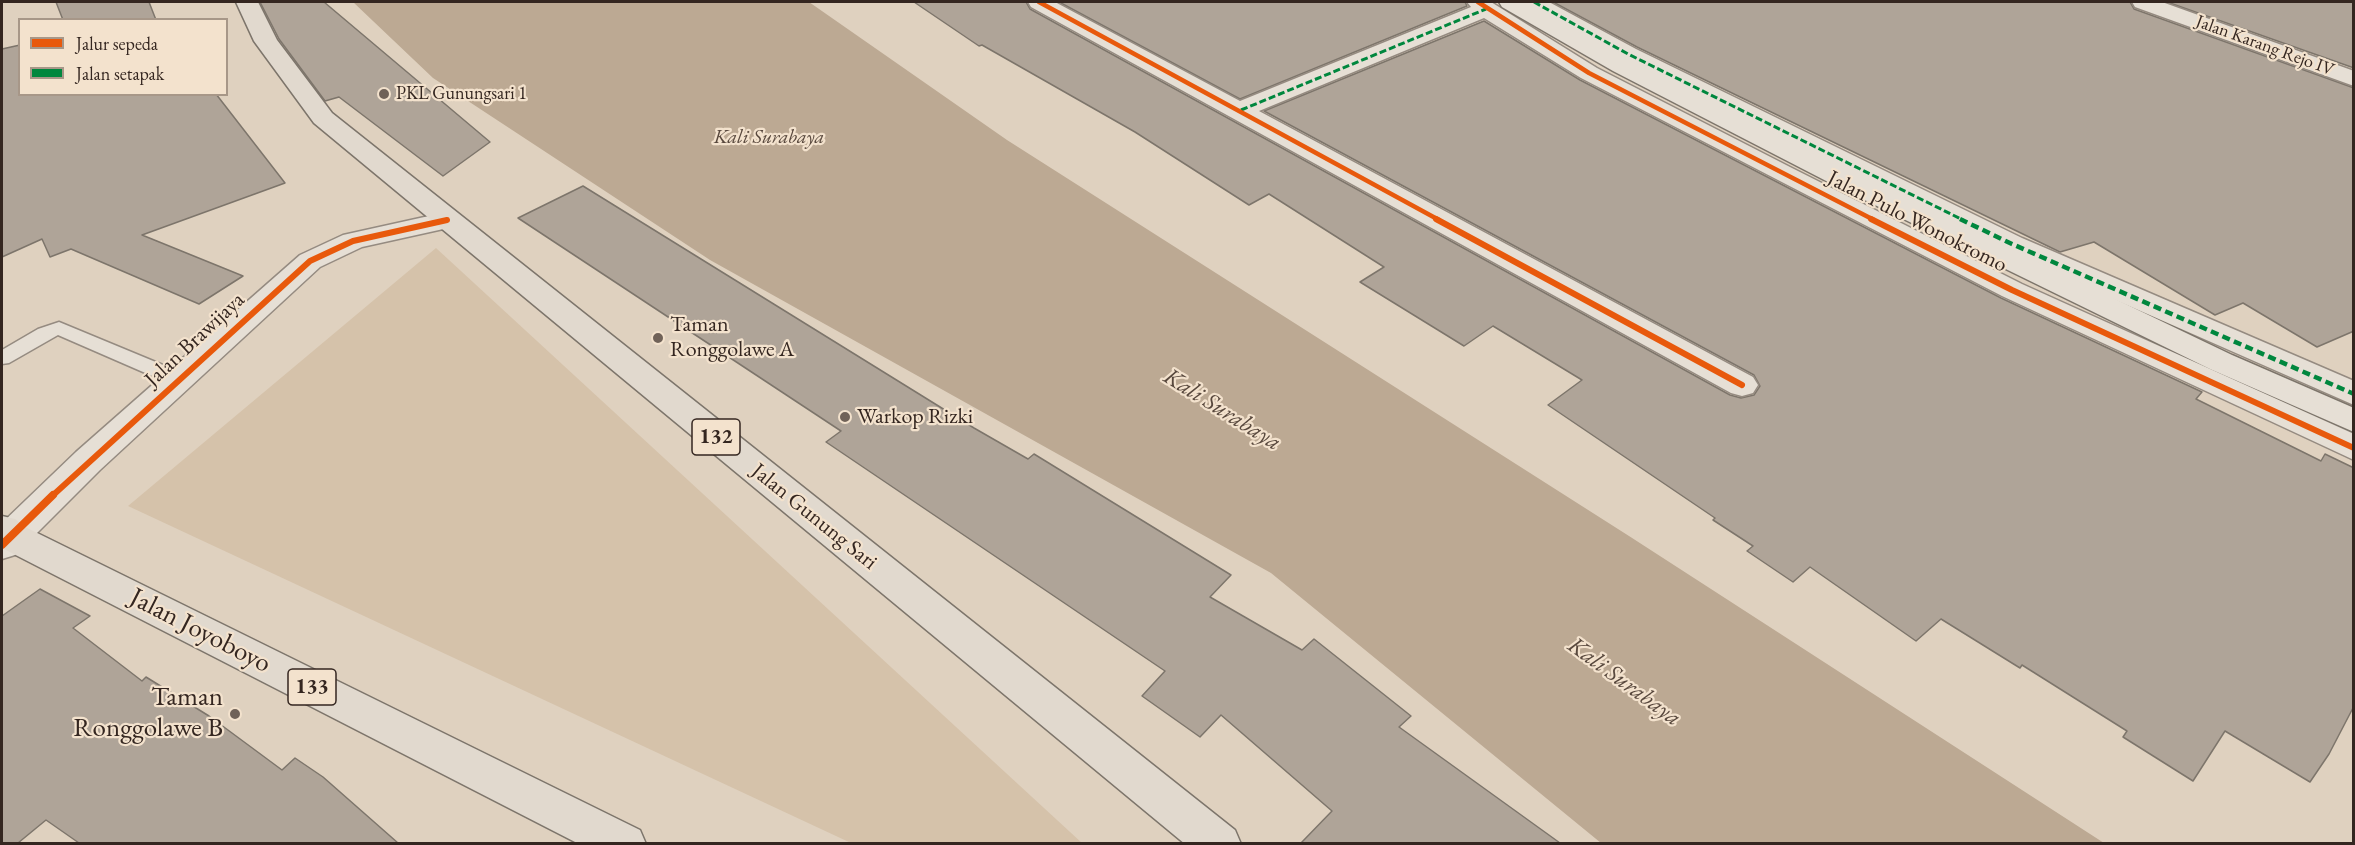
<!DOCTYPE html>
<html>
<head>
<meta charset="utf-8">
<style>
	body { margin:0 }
	#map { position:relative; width:2355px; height:845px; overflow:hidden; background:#dfd1bf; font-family:"EB Garamond",serif }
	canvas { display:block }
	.frame { position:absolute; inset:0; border:3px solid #342620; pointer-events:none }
	.legend { position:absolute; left:18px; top:18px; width:210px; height:78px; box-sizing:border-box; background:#f3e2cd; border:2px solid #a79788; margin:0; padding:8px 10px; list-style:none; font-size:18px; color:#342620 }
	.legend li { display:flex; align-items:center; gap:12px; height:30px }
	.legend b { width:30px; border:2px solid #a79788 }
</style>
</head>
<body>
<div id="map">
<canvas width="2355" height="845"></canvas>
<div class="frame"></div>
<ul class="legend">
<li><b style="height:8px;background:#e8590c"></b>Jalur sepeda</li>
<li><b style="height:8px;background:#00873e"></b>Jalan setapak</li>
</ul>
</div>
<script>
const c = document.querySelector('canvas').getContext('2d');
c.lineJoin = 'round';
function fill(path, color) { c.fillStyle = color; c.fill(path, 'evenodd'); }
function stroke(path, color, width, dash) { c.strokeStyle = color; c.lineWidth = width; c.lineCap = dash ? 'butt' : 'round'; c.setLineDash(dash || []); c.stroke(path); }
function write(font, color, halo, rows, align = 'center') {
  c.font = font + ' "EB Garamond",serif'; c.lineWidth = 4.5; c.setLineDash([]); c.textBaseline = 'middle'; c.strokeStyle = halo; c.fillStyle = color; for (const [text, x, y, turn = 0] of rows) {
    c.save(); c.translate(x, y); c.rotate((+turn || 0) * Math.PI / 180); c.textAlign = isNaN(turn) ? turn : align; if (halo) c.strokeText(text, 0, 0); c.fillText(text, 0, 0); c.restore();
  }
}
fill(new Path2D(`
	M 436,248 L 1082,843 L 851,843 L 128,506 Z`), '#d5c2aa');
fill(new Path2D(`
	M 353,2 L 809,2 L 1007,140 L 1629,536 L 2104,843 L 1601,843 L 1271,573 L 710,260 L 433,78 Z`), '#bca993');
const building = new Path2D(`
	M 56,2 L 149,2 L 156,20 L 63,20 Z
	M 260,2 L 324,2 L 490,142 L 443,176 L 339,97 L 325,101 L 279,39 Z
	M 914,2 L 1026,2 L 1030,9 L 1730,395 L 1741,398 L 1754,395 L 1760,386 L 1754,375 L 1264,111 L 1484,21 L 1580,80 L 2001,298 L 2202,392 L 2196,399 L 2321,461 L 2325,454 L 2354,468 L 2354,706 L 2329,754 L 2310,782 L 2225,731 L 2193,781 L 2123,737 L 2127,731 L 2022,665 L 2020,668 L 1941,619 L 1916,641 L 1810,567 L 1793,582 L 1747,551 L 1753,546 L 1713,520 L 1715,518 L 1548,405 L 1582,380 L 1493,326 L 1464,346 L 1360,282 L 1384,267 L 1269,194 L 1249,205 L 1135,132 L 982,45 L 979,46 Z
	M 1059,2 L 1465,2 L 1467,6 L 1240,99 Z
	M 1553,2 L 2130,2 L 2134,9 L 2354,88 L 2354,331 L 2317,347 L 2243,303 L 2215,315 L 2094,242 L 2060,252 L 1637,47 Z
	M 2167,2 L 2354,2 L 2354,68 Z
	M 20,45 L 20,94 L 216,94 L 285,183 L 142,235 L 243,276 L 199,304 L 71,249 L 50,257 L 42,239 L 2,257 L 2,49 Z
	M 583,186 L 974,428 L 1028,459 L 1034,454 L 1231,575 L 1210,597 L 1302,650 L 1314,639 L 1411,716 L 1399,727 L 1560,843 L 1301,843 L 1332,811 L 1221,715 L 1200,737 L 1142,696 L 1165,671 L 826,442 L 841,431 L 518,218 Z
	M 40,589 L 90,616 L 73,628 L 142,681 L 146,677 L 209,716 L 282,770 L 295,758 L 323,777 L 398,843 L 79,843 L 46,820 L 18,843 L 2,843 L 2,616 Z`);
fill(building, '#afa498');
stroke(building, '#7d756b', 1.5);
const service = new Path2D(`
	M 59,322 L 187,375 L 190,380 L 187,385 L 180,387 L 173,385 L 58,335 L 9,363 L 2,364 L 2,350 L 38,329 Z`);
const minor = new Path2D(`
	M 1028,2 L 1055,2 L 1240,101 L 1471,7 L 1467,2 L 1491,2 L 1597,68 L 1790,167 L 2022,284 L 2354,434 L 2354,460 L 2002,296 L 1581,78 L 1484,18 L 1259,111 L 1753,377 L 1758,385 L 1753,393 L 1742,396 L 1731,393 L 1031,7 Z
	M 1523,2 L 1549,2 L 1636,49 L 2022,238 L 2354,381 L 2354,405 L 2002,250 L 1620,59 L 1526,7 Z
	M 2132,2 L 2162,2 L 2354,71 L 2354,86 L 2135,7 Z`);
const tertiary = new Path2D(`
	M 447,212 L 457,214 L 461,220 L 457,226 L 362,247 L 320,267 L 100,470 L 15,555 L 2,559 L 2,523 L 76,452 L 300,255 L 343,235 Z`);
const secondary = new Path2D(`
	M 1499,2 L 1525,2 L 1629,61 L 1850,172 L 2232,355 L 2354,408 L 2354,432 L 2210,369 L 1832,184 L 1613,71 L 1502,7 Z`);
const primary = new Path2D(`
	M 236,2 L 258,2 L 277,40 L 332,113 L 1235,830 L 1241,844 L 1185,844 L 314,123 L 254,41 Z
	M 2,516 L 15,519 L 25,527 L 640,830 L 646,844 L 579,844 L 2,548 Z`);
stroke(service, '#958b81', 3);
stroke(minor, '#958b81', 3);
stroke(tertiary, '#958b81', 3);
stroke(secondary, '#7d756b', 3);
stroke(primary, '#7d756b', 3);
fill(service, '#e6dfd5');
fill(minor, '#e6dfd5');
fill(tertiary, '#e6dfd5');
fill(secondary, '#e6dfd5');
fill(primary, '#e1d9ce');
stroke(new Path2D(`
	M 1534,2 L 1628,54 L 1963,220
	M 1241,110 L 1486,9`), '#00873e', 3, [7, 3]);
stroke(new Path2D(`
	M 1960,219 L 2012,244 L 2354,394`), '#00873e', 4.5, [8, 4.5]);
stroke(new Path2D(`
	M 1039,2 L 1439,220
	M 1478,2 L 1589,73 L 1874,220`), '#e8590c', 4.5);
stroke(new Path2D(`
	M 1436,219 L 1742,385
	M 1871,219 L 2012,290 L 2354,448
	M 51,497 L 310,261 L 353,241 L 447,220`), '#e8590c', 6);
stroke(new Path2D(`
	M 2,545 L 53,495`), '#e8590c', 8);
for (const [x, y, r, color] of [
	[384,94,6,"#706258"],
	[658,338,6,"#706258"],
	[845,417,6,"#706258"],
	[235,714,6,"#706258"]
]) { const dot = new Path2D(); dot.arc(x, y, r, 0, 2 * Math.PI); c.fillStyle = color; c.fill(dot); stroke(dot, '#f3e2cd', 2); }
write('18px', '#342620', '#f3e2cd', [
	["Jalan Karang Rejo IV",2265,46,20]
]);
write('18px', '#342620', '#f3e2cd', [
	["PKL Gunungsari 1",396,94]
], 'left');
write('italic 20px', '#58483d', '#f3e2cd', [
	["Kali Surabaya",769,138]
]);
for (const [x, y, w] of [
	[716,437,48],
	[312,687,48]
]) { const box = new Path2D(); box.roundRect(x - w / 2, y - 18, w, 36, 4.5); c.fillStyle = '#f3e2cd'; c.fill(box); stroke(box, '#342620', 1.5); }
write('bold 21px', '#342620', null, [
	["132",716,437],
	["133",312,687]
]);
write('22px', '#342620', '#f3e2cd', [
	["Jalan Pulo Wonokromo",1917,222,27],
	["Jalan Brawijaya",195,340,-43],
	["Jalan Gunung Sari",814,517,39]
]);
write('22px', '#342620', '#f3e2cd', [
	["Taman",670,325],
	["Ronggolawe A",670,350],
	["Warkop Rizki",857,417]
], 'left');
write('italic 24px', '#58483d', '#f3e2cd', [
	["Kali Surabaya",1222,410,32],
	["Kali Surabaya",1624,682,36]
]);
write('27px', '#342620', '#f3e2cd', [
	["Jalan Joyoboyo",200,631,27]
]);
write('27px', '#342620', '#f3e2cd', [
	["Taman",223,698],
	["Ronggolawe B",223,729]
], 'right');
</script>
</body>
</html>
